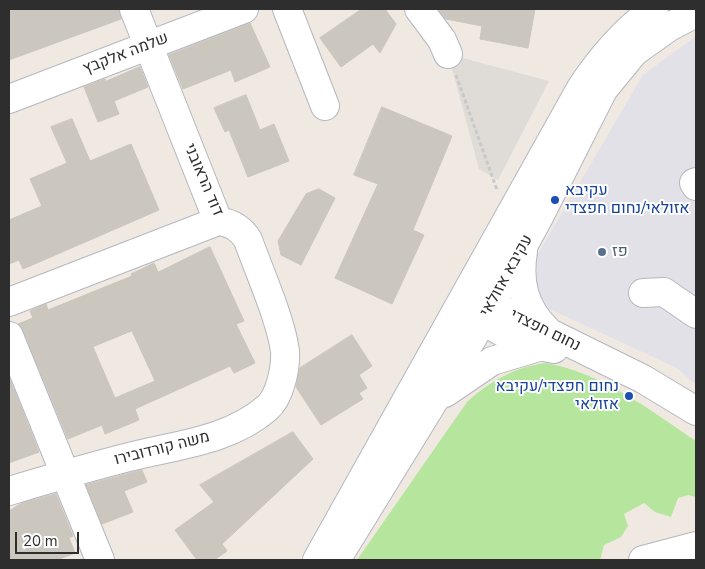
<!DOCTYPE html>
<html>
<head>
<meta charset="utf-8">
<style>
	body { margin:0 }
	#map { position:relative; width:705px; height:569px; overflow:hidden; background:#efe9e1; font-family:"Nunito Sans",sans-serif }
	canvas { display:block }
	.frame { position:absolute; inset:0; border:10px solid #2e2e2e; pointer-events:none }
	.scale { position:absolute; left:15px; top:532px; width:64px; height:22px; box-sizing:border-box; border:2px solid #2e2e2e; border-top:0; padding-left:6px; font-size:15px; line-height:18px; white-space:nowrap; color:#2e2e2e; -webkit-text-stroke:4px #fff; paint-order:stroke }
</style>
</head>
<body>
<div id="map">
<canvas width="705" height="569"></canvas>
<div class="frame"></div>
<div class="scale">20 m</div>
</div>
<script>
const c = document.querySelector('canvas').getContext('2d');
c.lineJoin = 'round';
function fill(path, color) { c.fillStyle = color; c.fill(path, 'evenodd'); }
function stroke(path, color, width, dash) { c.strokeStyle = color; c.lineWidth = width; c.lineCap = dash ? 'butt' : 'round'; c.setLineDash(dash || []); c.stroke(path); }
function write(font, color, halo, rows, align = 'center') {
  c.font = font + ' "Nunito Sans",Heebo,sans-serif'; c.lineWidth = 4; c.setLineDash([]); c.textBaseline = 'middle'; c.strokeStyle = halo; c.fillStyle = color; for (const [text, x, y, turn = 0] of rows) {
    c.save(); c.translate(x, y); c.rotate((+turn || 0) * Math.PI / 180); c.textAlign = isNaN(turn) ? turn : align; if (halo) c.strokeText(text, 0, 0); c.fillText(text, 0, 0); c.restore();
  }
}
fill(new Path2D(`
	M 696,36 L 696,385 L 677,368 L 515,293 L 643,75 Z`), '#e3e1e8');
fill(new Path2D(`
	M 546,363 C 602,373 650,410 696,441 L 696,497 L 688,495 L 678,498 L 671,517 L 655,512 L 644,503 L 624,514 L 628,526 L 621,537 L 604,545 L 600,560 L 357,560 L 467,402 C 490,381 515,367 546,363 Z`), '#b6e59e');
fill(new Path2D(`
	M 448,54 L 549,81 L 498,180 L 479,169 Z`), '#dfdcd8');
const building = new Path2D(`
	M 9,9 L 119,9 L 121,19 L 9,60 Z
	M 362,9 L 385,9 L 396,24 L 380,53 L 373,44 L 341,67 L 320,38 Z
	M 438,9 L 535,9 L 528,48 L 480,39 L 482,26 L 446,19 Z
	M 250,23 L 270,67 L 235,82 L 231,70 L 183,89 L 169,55 Z
	M 140,67 L 148,87 L 114,101 L 119,114 L 98,122 L 84,87 L 105,79 L 106,81 Z
	M 246,95 L 260,130 L 274,124 L 289,161 L 248,177 L 229,130 L 225,132 L 214,108 Z
	M 382,107 L 452,136 L 413,230 L 424,235 L 392,304 L 335,278 L 378,184 L 354,175 Z
	M 72,119 L 90,161 L 131,144 L 159,210 L 23,269 L 19,260 L 9,264 L 9,220 L 42,206 L 30,179 L 67,163 L 51,127 Z
	M 319,189 L 335,198 L 301,265 L 281,255 L 278,241 L 306,194 Z
	M 210,247 L 244,321 L 236,324 L 255,363 L 234,373 L 230,366 L 135,409 L 139,420 L 105,434 L 102,425 L 68,439 L 23,330 L 18,324 L 33,318 L 30,311 L 46,304 L 48,310 L 132,276 L 131,274 L 154,263 L 158,272 ZM 132,331 L 155,381 L 115,398 L 93,347 Z
	M 352,335 L 372,366 L 359,375 L 367,388 L 359,393 L 363,399 L 321,425 L 296,387 L 300,368 Z
	M 9,377 L 39,452 L 9,463 Z
	M 293,432 L 313,459 L 222,544 L 227,551 L 214,560 L 197,560 L 175,530 L 214,502 L 200,485 Z
	M 142,470 L 147,482 L 124,491 L 133,512 L 102,524 L 86,485 Z
	M 56,494 L 73,536 L 69,538 L 75,553 L 57,560 L 9,560 L 9,511 L 22,503 Z`);
fill(building, '#cbc7bf');
stroke(building, '#cbc5ba', 1);
const minor = new Path2D(`
	M 134,9 L 218,221
	M 287,9 L 325,106
	M 419,9 L 442,40 L 448,54
	M 9,99 L 244,9
	M 696,182 L 694,183 L 696,186
	M 523,251 C 518,282 524,308 547,330
	M 643,293 L 664,292 L 696,314
	M 9,302 L 218,221 C 232,223 241,228 248,240 C 259,271 281,320 285,351 C 286,368 280,397 267,408 C 229,441 176,445 129,457 C 89,467 49,479 9,491
	M 474,302 L 491,304 L 643,379 L 696,411
	M 469,307 C 491,331 522,343 554,349
	M 9,336 L 100,560
	M 445,393 L 492,361 L 542,346
	M 317,560 L 581,88 C 602,56 624,31 654,9
	M 336,560 L 472,339 L 539,217 L 603,90 L 634,52 L 669,27 L 696,13
	M 643,560 L 696,546`);
stroke(minor, '#b4b7c1', 30);
stroke(new Path2D(`
	M 456,75 L 497,190`), '#c9c9c9', 3, [4, 2.5]);
stroke(minor, '#fff', 28);
for (const [x, y, r, color] of [
	[555,200,5,"#1a4fb4"],
	[602,252,5,"#5c6f8a"],
	[629,396,5,"#1a4fb4"]
]) { const dot = new Path2D(); dot.arc(x, y, r, 0, 2 * Math.PI); c.fillStyle = color; c.fill(dot); stroke(dot, '#fff', 2); }
write('16px', '#2e2e2e', '#fff', [
	["שלמה אלקבץ",126,54,-21],
	["דוד הראובני",203,180,67],
	["עקיבא אזולאי",507,276,-61],
	["נחום חפצדי",545,331,26],
	["משה קורדובירו",162,449,-14]
]);
write('16px', '#164399', '#fff', [
	["עקיבא",565,191],
	["אזולאי/נחום חפצדי",565,209],
	["נחום חפצדי/עקיבא",619,387,"right"],
	["אזולאי",619,405,"right"]
], 'left');
write('16px', '#4e5e75', '#fff', [
	["פז",612,252]
], 'left');
</script>
</body>
</html>
